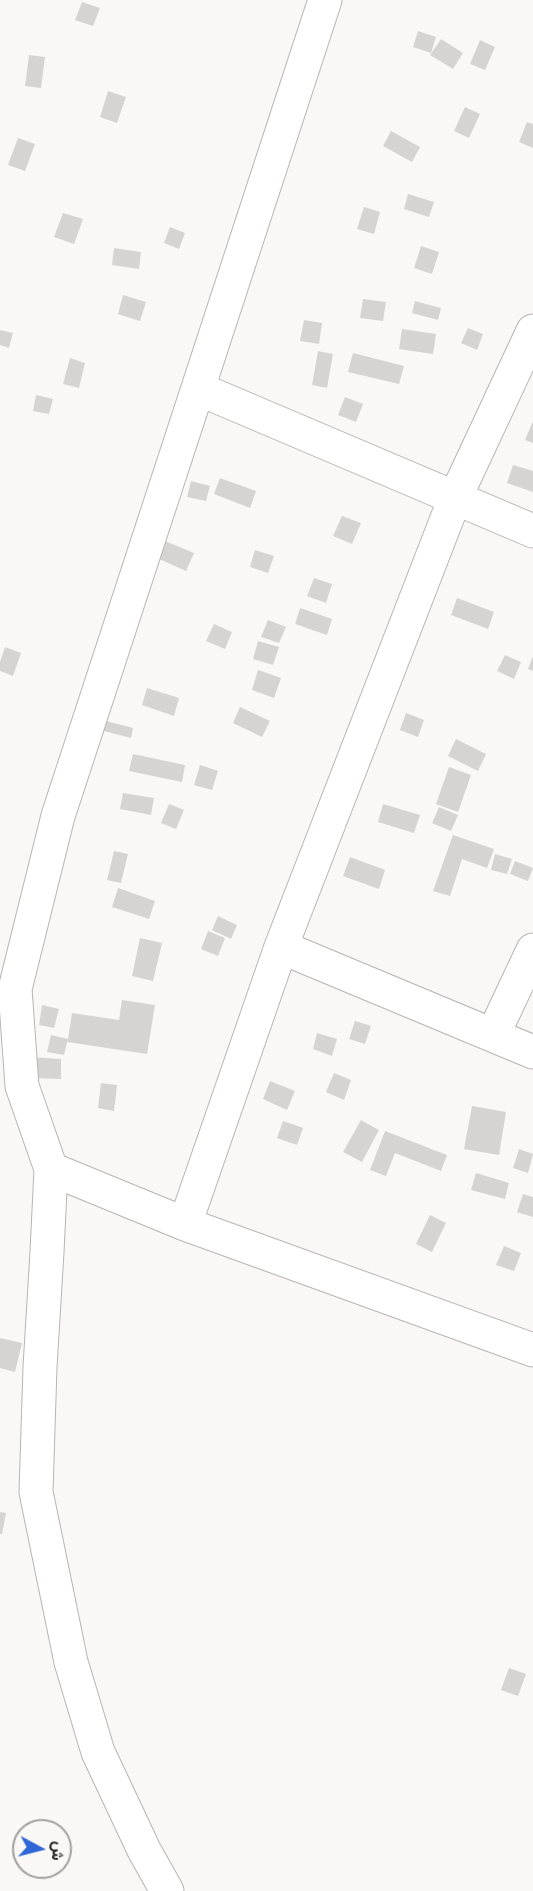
<!DOCTYPE html>
<html>
<head>
<meta charset="utf-8">
<style>
	body { margin:0 }
	#map { position:relative; width:533px; height:1891px; overflow:hidden; background:#faf8f6; font-family:Cabin,Vazirmatn,sans-serif }
	canvas { display:block }
	.north { position:absolute; left:12px; top:1819px; width:60px; height:60px; box-sizing:border-box; background:#faf8f6; border:2px solid #a2a1a0; border-radius:50%; rotate:97deg; font-size:16px; font-weight:700; line-height:24px; text-align:center; color:#1f1f1e }
	.north::after { content:''; display:block; margin:auto; width:21px; height:27px; background:#2f68d6; clip-path:polygon(50% 0,100% 100%,50% 72%,0 100%) }
</style>
</head>
<body>
<div id="map">
<canvas width="533" height="1891"></canvas>
<div class="north">ش</div>
</div>
<script>
const c = document.querySelector('canvas').getContext('2d');
c.lineJoin = 'round';
function fill(path, color) { c.fillStyle = color; c.fill(path, 'evenodd'); }
function stroke(path, color, width, dash) { c.strokeStyle = color; c.lineWidth = width; c.lineCap = dash ? 'butt' : 'round'; c.setLineDash(dash || []); c.stroke(path); }
fill(new Path2D(`
	M 82,2 L 100,8 L 93,26 L 75,20 Z
	M 418,31 L 436,37 L 431,53 L 413,47 Z
	M 441,39 L 463,53 L 453,69 L 430,55 Z
	M 480,40 L 495,47 L 485,70 L 470,64 Z
	M 29,55 L 45,57 L 41,88 L 25,86 Z
	M 108,91 L 126,97 L 117,123 L 100,117 Z
	M 465,107 L 480,114 L 469,138 L 454,131 Z
	M 527,122 L 533,124 L 533,148 L 519,142 Z
	M 391,131 L 420,147 L 412,162 L 383,146 Z
	M 18,138 L 35,144 L 25,171 L 8,165 Z
	M 408,194 L 434,202 L 429,217 L 404,209 Z
	M 364,207 L 380,212 L 374,234 L 357,229 Z
	M 63,213 L 83,219 L 74,244 L 54,237 Z
	M 170,227 L 185,233 L 179,249 L 164,243 Z
	M 421,246 L 439,252 L 432,274 L 414,268 Z
	M 114,248 L 141,252 L 139,269 L 112,265 Z
	M 123,295 L 146,302 L 140,321 L 118,314 Z
	M 363,299 L 386,302 L 383,321 L 360,318 Z
	M 415,301 L 441,308 L 438,320 L 412,313 Z
	M 304,320 L 322,323 L 319,344 L 300,341 Z
	M 468,328 L 483,334 L 477,350 L 461,343 Z
	M 402,329 L 436,334 L 433,354 L 399,349 Z
	M 0,330 L 13,333 L 9,348 L 0,345 Z
	M 318,351 L 333,354 L 327,388 L 312,385 Z
	M 353,353 L 404,366 L 399,384 L 348,372 Z
	M 70,358 L 85,363 L 79,388 L 63,384 Z
	M 36,395 L 53,399 L 49,414 L 33,411 Z
	M 345,397 L 363,404 L 356,422 L 338,415 Z
	M 533,421 L 533,443 L 525,440 Z
	M 513,465 L 533,471 L 533,492 L 507,483 Z
	M 220,478 L 256,491 L 250,508 L 214,494 Z
	M 191,481 L 210,486 L 206,501 L 187,497 Z
	M 342,516 L 361,523 L 352,544 L 333,536 Z
	M 153,536 L 194,553 L 186,571 L 146,553 Z
	M 255,550 L 274,556 L 268,573 L 250,567 Z
	M 314,578 L 332,584 L 326,603 L 307,596 Z
	M 457,598 L 494,612 L 488,629 L 451,615 Z
	M 300,608 L 332,619 L 327,635 L 295,624 Z
	M 268,620 L 286,627 L 279,643 L 261,637 Z
	M 214,624 L 232,632 L 225,649 L 206,641 Z
	M 258,641 L 279,647 L 273,665 L 253,659 Z
	M 5,647 L 21,653 L 13,676 L 0,671 L 0,662 Z
	M 505,655 L 521,662 L 514,679 L 497,671 Z
	M 533,656 L 533,671 L 528,669 Z
	M 258,670 L 281,678 L 274,698 L 252,690 Z
	M 147,688 L 179,698 L 174,716 L 142,705 Z
	M 240,707 L 270,721 L 262,737 L 233,723 Z
	M 406,713 L 424,720 L 418,737 L 400,730 Z
	M 102,720 L 133,728 L 131,738 L 100,730 Z
	M 456,739 L 486,754 L 478,771 L 448,756 Z
	M 133,754 L 185,765 L 182,782 L 129,771 Z
	M 200,765 L 218,771 L 212,790 L 194,785 Z
	M 449,767 L 471,775 L 458,812 L 436,804 Z
	M 123,793 L 154,798 L 151,815 L 120,809 Z
	M 169,804 L 184,810 L 176,829 L 161,823 Z
	M 383,804 L 420,815 L 414,833 L 378,822 Z
	M 439,807 L 458,815 L 451,831 L 432,823 Z
	M 453,835 L 494,849 L 487,868 L 462,859 L 450,896 L 433,891 Z
	M 114,851 L 128,854 L 121,883 L 107,880 Z
	M 495,854 L 512,859 L 507,874 L 491,870 Z
	M 350,857 L 385,870 L 379,889 L 343,876 Z
	M 515,861 L 533,868 L 528,881 L 510,874 Z
	M 118,888 L 155,901 L 149,919 L 112,907 Z
	M 218,916 L 237,925 L 231,939 L 212,930 Z
	M 208,931 L 225,938 L 218,956 L 201,949 Z
	M 140,938 L 162,943 L 153,981 L 132,976 Z
	M 122,1000 L 155,1005 L 147,1054 L 67,1042 L 64,1055 L 47,1052 L 51,1035 L 68,1039 L 72,1013 L 119,1020 Z
	M 42,1005 L 59,1009 L 54,1028 L 39,1025 Z
	M 355,1021 L 371,1026 L 365,1044 L 349,1039 Z
	M 317,1033 L 337,1039 L 332,1056 L 313,1049 Z
	M 30,1057 L 61,1059 L 61,1079 L 29,1078 Z
	M 334,1073 L 351,1080 L 344,1100 L 326,1092 Z
	M 270,1081 L 295,1091 L 287,1110 L 263,1099 Z
	M 101,1083 L 117,1085 L 114,1111 L 98,1108 Z
	M 472,1106 L 506,1112 L 499,1155 L 464,1149 Z
	M 361,1120 L 379,1130 L 362,1162 L 343,1152 Z
	M 283,1121 L 303,1128 L 297,1145 L 277,1138 Z
	M 385,1131 L 447,1155 L 441,1171 L 395,1153 L 386,1176 L 370,1170 Z
	M 519,1149 L 533,1154 L 528,1173 L 513,1168 Z
	M 476,1173 L 509,1183 L 505,1199 L 471,1190 Z
	M 523,1194 L 533,1197 L 533,1217 L 517,1212 Z
	M 430,1215 L 446,1223 L 432,1252 L 416,1244 Z
	M 504,1246 L 521,1253 L 514,1271 L 496,1265 Z
	M 0,1338 L 22,1343 L 15,1372 L 0,1368 Z
	M 0,1512 L 6,1513 L 2,1534 L 0,1534 Z
	M 509,1668 L 526,1674 L 518,1696 L 501,1690 Z`), '#d6d4d2');
const minor = new Path2D(`
	M 199,389 L 533,531
	M 281,947 L 533,1052
	M 493,1035 L 533,950
	M 51,1169 L 185,1224 L 533,1350
	M 185,1224 L 281,947 L 455,498 L 533,331
	M 167,1891 L 144,1850 L 98,1752 L 71,1662 L 36,1492 L 40,1367 L 47,1252 L 51,1169 L 22,1086 L 15,989 L 58,816 L 325,0`);
stroke(minor, '#b7b5b3', 35);
stroke(minor, '#fff', 33);
</script>
</body>
</html>
